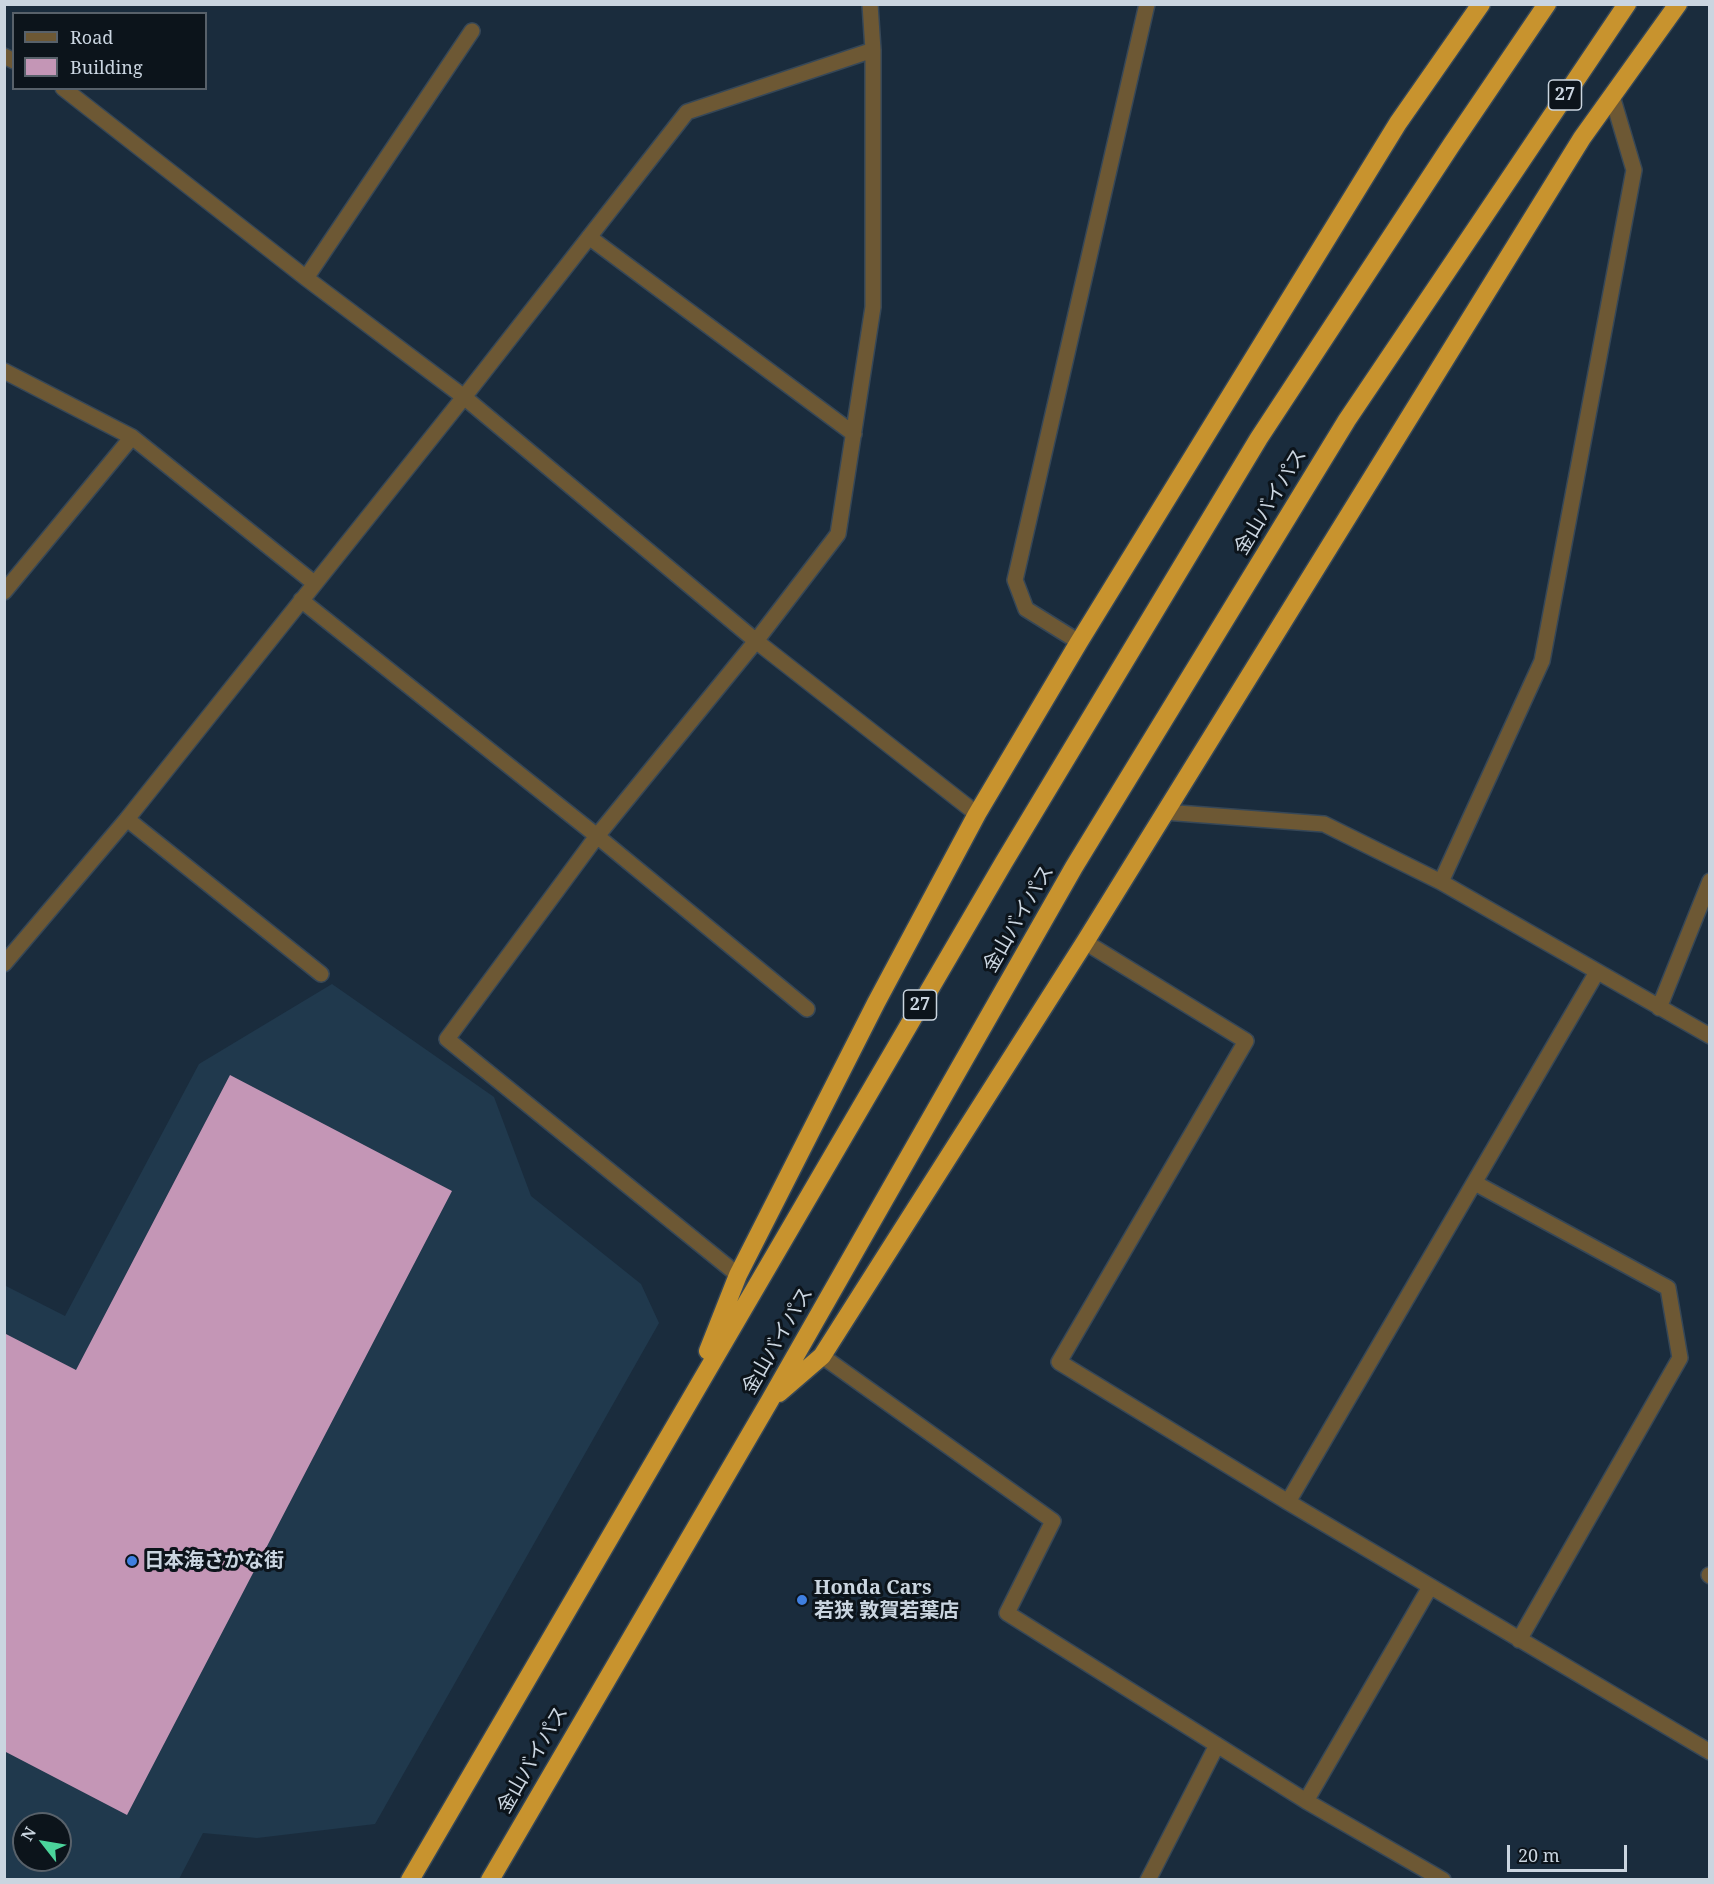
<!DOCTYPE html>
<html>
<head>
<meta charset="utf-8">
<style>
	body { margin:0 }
	#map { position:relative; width:1714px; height:1884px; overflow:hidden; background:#1a2c3d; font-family:"Noto Serif",serif }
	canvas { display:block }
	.frame { position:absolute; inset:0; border:6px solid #cad5e0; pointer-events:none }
	.legend { position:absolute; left:12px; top:12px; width:195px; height:78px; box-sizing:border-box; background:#0c141b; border:2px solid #58616a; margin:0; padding:8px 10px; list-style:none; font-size:18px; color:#cad5e0 }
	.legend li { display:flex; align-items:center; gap:12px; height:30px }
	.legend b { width:30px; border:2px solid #58616a }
	.north { position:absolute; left:12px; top:1812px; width:60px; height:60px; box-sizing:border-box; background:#0c141b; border:2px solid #58616a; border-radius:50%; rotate:301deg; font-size:16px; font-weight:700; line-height:24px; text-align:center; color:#cad5e0 }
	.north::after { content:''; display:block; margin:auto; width:21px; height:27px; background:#4bd49b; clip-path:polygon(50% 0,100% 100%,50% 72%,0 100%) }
	.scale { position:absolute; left:1507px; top:1845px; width:120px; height:27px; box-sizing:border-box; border:3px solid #cad5e0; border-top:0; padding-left:8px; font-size:18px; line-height:21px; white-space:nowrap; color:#cad5e0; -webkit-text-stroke:4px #0c141b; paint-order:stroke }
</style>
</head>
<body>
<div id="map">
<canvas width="1714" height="1884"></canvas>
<div class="frame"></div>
<ul class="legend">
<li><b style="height:8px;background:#6d5834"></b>Road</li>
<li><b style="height:16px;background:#c496b6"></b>Building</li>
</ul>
<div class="north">N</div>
<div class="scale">20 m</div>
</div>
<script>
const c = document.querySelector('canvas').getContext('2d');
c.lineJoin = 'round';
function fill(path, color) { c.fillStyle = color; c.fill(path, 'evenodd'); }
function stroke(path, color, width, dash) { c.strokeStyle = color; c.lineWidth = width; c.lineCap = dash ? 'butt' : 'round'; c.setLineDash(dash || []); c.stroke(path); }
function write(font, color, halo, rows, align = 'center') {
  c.font = font + ' "Noto Serif","Noto Sans JP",serif'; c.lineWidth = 6; c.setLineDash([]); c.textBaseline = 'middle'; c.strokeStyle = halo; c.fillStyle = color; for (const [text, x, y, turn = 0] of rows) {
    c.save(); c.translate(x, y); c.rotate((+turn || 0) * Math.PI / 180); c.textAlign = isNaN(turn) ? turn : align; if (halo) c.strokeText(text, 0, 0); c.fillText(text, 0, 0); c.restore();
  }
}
fill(new Path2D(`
	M 332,984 L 494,1097 L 531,1196 L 641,1284 L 659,1323 L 375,1824 L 257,1838 L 203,1833 L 179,1879 L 5,1879 L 4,1285 L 65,1316 L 199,1064 ZM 24,1824 L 60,1824 L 60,1860 L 24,1860 Z`), '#20394d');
fill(new Path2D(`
	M 230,1075 L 452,1191 L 127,1815 L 4,1751 L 4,1333 L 76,1370 Z`), '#c496b6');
const minor = new Path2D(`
	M 4,56 L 14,61
	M 63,88 L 306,278 L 464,397 L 756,641 L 977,814
	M 589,237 L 854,434
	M 306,278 L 472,31
	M 4,371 L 132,437 L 314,583
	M 4,592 L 132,437
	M 301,600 L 597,836 L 807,1009
	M 1079,642 L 1026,609 L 1015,580 L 1147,4
	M 1164,812 L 1324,824 L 1441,882 L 1710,1036
	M 127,819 L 321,974
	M 1441,882 L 1542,661 L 1634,170 L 1612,96
	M 1085,942 L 1246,1041 L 1059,1362 L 1288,1502 L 1710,1752
	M 4,964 L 127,819 L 464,397 L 687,112 L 873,50
	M 1659,1008 L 1710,881
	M 1475,1183 L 1668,1288 L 1680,1358 L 1519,1640
	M 738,1275 L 447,1039 L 597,836 L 756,641 L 838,534 L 873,307 L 873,50 L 870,4
	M 822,1356 L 1053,1521 L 1007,1613 L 1306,1801 L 1443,1880
	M 1288,1502 L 1597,972
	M 1709,1575 L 1710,1576
	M 1306,1801 L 1430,1587
	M 1148,1880 L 1217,1745`);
const highway = new Path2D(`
	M 708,1351 L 738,1275 L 876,1003 L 977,814 L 1079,642 L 1398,123 L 1481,4
	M 779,1393 L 822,1356 L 1085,942 L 1582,138 L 1678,4
	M 410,1880 L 1004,862 L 1259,438 L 1452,144 L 1547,4
	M 490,1880 L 769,1402 L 1074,867 L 1347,420 L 1627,4`);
stroke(minor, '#364757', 18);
stroke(highway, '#364757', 21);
stroke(minor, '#6d5834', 15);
stroke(highway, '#c8932e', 18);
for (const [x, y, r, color] of [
	[132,1561,6,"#3f7fe0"],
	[802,1600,6,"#3f7fe0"]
]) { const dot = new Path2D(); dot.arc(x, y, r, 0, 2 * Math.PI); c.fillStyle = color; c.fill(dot); stroke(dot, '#0c141b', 2); }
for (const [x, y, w] of [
	[1565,95,33],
	[920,1005,33]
]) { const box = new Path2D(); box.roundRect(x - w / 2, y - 15, w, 30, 4.5); c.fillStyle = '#0c141b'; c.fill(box); stroke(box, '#cad5e0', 1.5); }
write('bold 18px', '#cad5e0', null, [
	["27",1565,95],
	["27",920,1005]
]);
write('20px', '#cad5e0', '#0c141b', [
	["金山バイパス",1271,502,-59],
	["金山バイパス",1019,919,-60],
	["金山バイパス",778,1341,-60],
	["金山バイパス",533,1760,-60]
]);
write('bold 20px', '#cad5e0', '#0c141b', [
	["日本海さかな街",144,1561],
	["Honda Cars",814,1588],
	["若狭 敦賀若葉店",814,1611]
], 'left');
</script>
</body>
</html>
